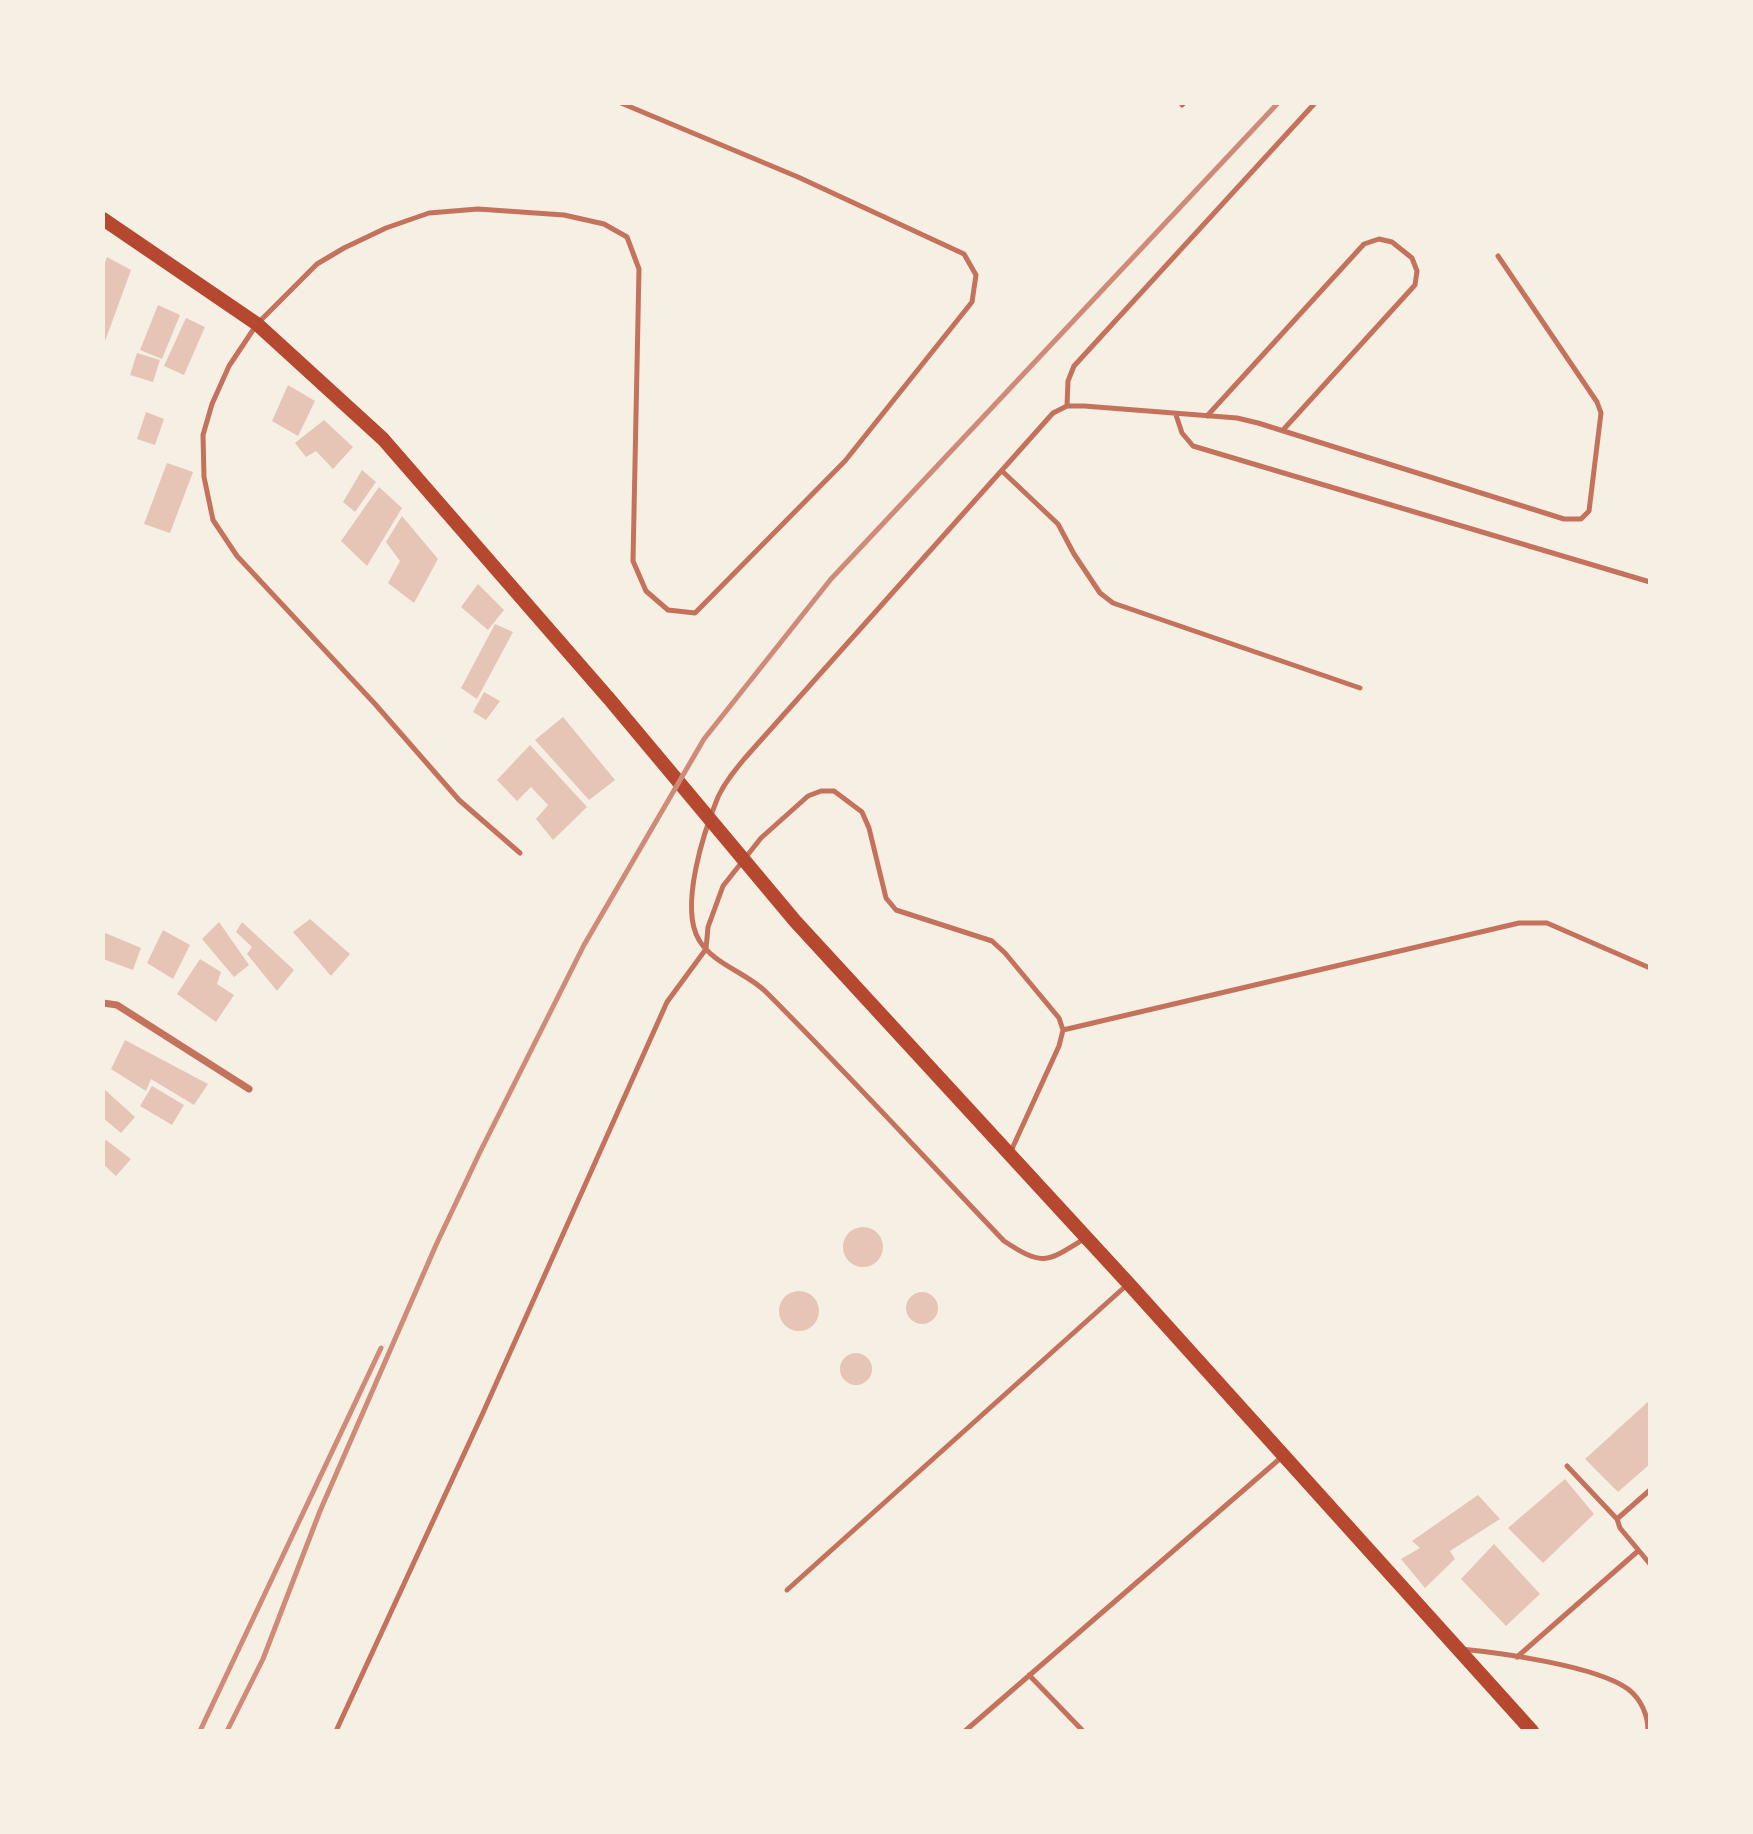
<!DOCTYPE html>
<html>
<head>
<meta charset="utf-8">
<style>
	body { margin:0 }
	#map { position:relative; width:1753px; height:1834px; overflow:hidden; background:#f6efe4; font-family:"IBM Plex Sans",sans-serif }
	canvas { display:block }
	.frame { position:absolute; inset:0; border:105px solid #f6efe4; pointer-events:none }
</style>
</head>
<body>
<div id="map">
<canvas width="1753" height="1834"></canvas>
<div class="frame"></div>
</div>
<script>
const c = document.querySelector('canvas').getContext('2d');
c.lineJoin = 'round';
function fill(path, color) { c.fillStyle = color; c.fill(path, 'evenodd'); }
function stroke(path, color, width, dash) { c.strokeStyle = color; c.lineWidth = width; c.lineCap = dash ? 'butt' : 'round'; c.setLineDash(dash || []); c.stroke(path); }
fill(new Path2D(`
	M 107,257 L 131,270 L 104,344 L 103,268 Z
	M 158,305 L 180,315 L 162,359 L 140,350 Z
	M 186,318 L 205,327 L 184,375 L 164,366 Z
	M 137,353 L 160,360 L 153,382 L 130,375 Z
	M 288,385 L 315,401 L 298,436 L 272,421 Z
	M 146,412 L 164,419 L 155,445 L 137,439 Z
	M 324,420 L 353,447 L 333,469 L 316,451 L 306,457 L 295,443 Z
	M 167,463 L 193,472 L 170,533 L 144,524 Z
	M 362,470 L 376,482 L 355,512 L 343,502 Z
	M 379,487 L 402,508 L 367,566 L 341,541 Z
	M 402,516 L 438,559 L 414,603 L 388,583 L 400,561 L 386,542 Z
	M 478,584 L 504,610 L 488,630 L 461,607 Z
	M 495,624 L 513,632 L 477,699 L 461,688 Z
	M 484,692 L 500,701 L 486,720 L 473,712 Z
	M 563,717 L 615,780 L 589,800 L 535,740 Z
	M 530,745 L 587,807 L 553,840 L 536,819 L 548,805 L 531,787 L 517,801 L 497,780 Z
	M 310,919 L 350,954 L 331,976 L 293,932 Z
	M 219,922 L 249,965 L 234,977 L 202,939 Z
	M 242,922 L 294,970 L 277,991 L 247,954 L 252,947 L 236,932 Z
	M 163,930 L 190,945 L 173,979 L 147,963 Z
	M 103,932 L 141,948 L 133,970 L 103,959 Z
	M 200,959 L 221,972 L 217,984 L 234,995 L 216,1022 L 177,994 Z
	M 125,1040 L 208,1084 L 194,1105 L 151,1079 L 146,1091 L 111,1069 Z
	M 152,1086 L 184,1105 L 172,1125 L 140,1106 Z
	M 103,1088 L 135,1117 L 121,1133 L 103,1118 Z
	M 106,1140 L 131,1159 L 116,1176 L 103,1164 L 103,1143 Z
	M843 1247a20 20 0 1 1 40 0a20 20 0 1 1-40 0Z
	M779 1311a20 20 0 1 1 40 0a20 20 0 1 1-40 0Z
	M906 1308a16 16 0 1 1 32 0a16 16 0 1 1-32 0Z
	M840 1369a16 16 0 1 1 32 0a16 16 0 1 1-32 0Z
	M 1650,1400 L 1650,1464 L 1618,1492 L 1585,1459 Z
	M 1565,1479 L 1594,1514 L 1543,1563 L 1508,1528 Z
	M 1478,1495 L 1500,1519 L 1450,1551 L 1455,1559 L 1425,1588 L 1401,1559 L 1420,1548 L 1412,1541 Z
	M 1494,1544 L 1540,1594 L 1506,1626 L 1461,1579 Z`), '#e6c5b7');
stroke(new Path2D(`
	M 1182,105 L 1184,103
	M 1067,406 L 1068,381 L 1074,366 L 1315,103
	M 1176,415 L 1182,433 L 1193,446 L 1650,582
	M 1207,416 L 1364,244 L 1379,239 L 1392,242 L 1412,258 L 1417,271 L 1415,285 L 1283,430
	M 1002,471 L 1058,524 L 1074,554 L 1100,593 L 1113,603 L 1360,688
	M 520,853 L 459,800 L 375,704 L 237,556 L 213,520 L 204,477 L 203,435 L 212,404 L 229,366 L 257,324 L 317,264 L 344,248 L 386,228 L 429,213 L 478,209 L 564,215 L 604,224 L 627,237 L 639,269 L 633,561 L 646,591 L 668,610 L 695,613 L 845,461 L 972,302 L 976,275 L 964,254 L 798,177 L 621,103
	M 1063,1030 L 1519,923 L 1547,923 L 1650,968
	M 1084,1239 C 1046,1263 1042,1266 1004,1241 C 925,1158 847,1073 766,992 C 746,972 714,965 699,940 C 679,907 704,831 718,797 C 725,782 735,770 745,758 L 1053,413 L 1067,406 L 1084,406 L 1237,418 L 1258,423 L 1564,519 L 1581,519 L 1589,511 L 1601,413 L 1597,402 L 1498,256
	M 1567,1466 L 1617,1519 L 1620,1528 L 1650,1564
	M 1617,1519 L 1650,1490
	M 787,1590 L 1128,1284
	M 1461,1649 C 1502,1653 1596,1666 1628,1689 C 1641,1699 1648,1715 1648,1731
	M 1517,1657 L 1638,1551
	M 1029,1675 L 1083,1731
	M 336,1731 L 482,1415 L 667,1002 L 706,949 L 708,927 L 723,886 L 761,838 L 808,796 L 821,791 L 834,791 L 862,812 L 869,828 L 886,898 L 896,910 L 992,941 L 1005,953 L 1059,1018 L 1063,1030 L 1059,1046 L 1011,1151
	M 965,1731 L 1283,1456`), '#c5725c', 5);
stroke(new Path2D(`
	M 103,1003 L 117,1005 L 249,1089`), '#c5725c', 7);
stroke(new Path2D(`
	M 103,219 L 257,324 L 383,439 L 611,701 L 795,921 L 1129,1284 L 1532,1731`), '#b5482f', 14);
stroke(new Path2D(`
	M 200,1731 L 381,1348
	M 227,1731 L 263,1659 L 320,1511 L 436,1245 L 480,1152 L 584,945 L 704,739 L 831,579 L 1278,103`), '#cf8b77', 5);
</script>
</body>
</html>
